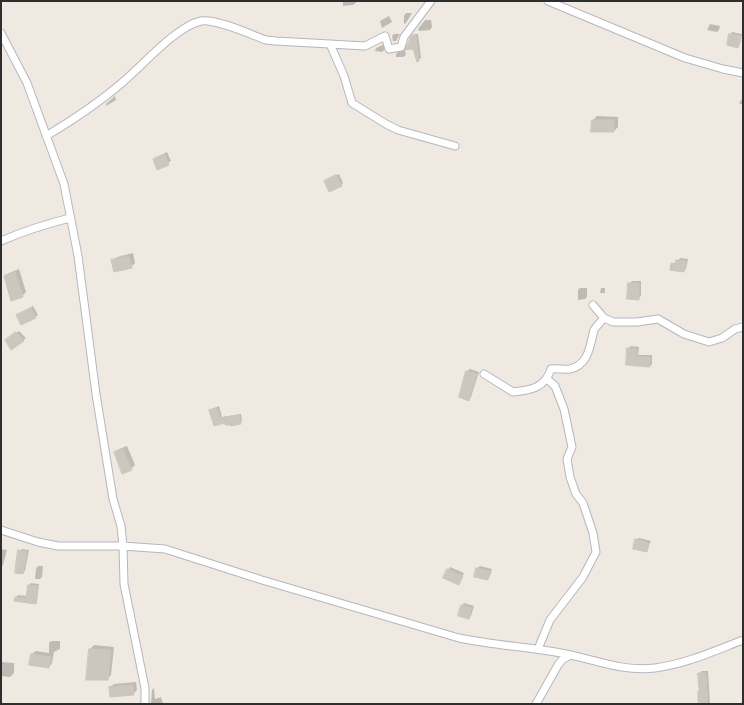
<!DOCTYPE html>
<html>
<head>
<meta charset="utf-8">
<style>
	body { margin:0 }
	#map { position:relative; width:744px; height:705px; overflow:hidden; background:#efe9e1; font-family:"Exo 2",sans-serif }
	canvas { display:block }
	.frame { position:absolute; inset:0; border:2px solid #2e2e2e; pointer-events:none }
</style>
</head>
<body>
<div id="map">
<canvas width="744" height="705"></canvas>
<div class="frame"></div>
</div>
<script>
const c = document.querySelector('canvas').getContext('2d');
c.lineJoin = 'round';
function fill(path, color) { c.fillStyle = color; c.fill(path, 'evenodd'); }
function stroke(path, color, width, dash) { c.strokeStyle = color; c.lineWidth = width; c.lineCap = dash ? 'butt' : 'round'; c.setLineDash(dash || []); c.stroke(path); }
fill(new Path2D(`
	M 343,1 L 356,1 L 356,3 L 353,5 L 343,6 Z
	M 406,13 L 412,13 L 406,23 L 404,24 L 404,16 Z
	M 389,16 L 392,22 L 382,28 L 380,21 Z
	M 425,20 L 431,20 L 432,27 L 430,30 L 419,31 L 418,29 Z
	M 710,24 L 720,26 L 719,30 L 717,32 L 707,30 Z
	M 732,32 L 742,34 L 740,44 L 738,46 L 730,35 Z
	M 394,34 L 400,34 L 396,41 L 393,41 L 392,36 Z
	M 415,34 L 418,34 L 421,58 L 418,60 L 413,36 Z
	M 385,44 L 384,50 L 382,52 L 375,51 L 376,48 Z
	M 405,50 L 406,55 L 403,57 L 396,57 L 396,54 L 398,52 Z
	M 115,96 L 116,100 L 106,106 L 106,104 Z
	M 742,99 L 743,99 L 743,105 L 739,103 Z
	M 597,116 L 618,117 L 618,127 L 614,131 L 593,120 Z
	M 167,152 L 171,161 L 158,168 L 154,159 Z
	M 339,174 L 343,183 L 341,185 L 325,182 Z
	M 133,253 L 135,263 L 131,267 L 113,261 L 117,257 Z
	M 680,258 L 688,259 L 686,269 L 684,271 L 672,264 L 677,262 Z
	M 19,269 L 26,292 L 22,296 L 5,276 L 9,273 Z
	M 632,281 L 641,281 L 641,296 L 638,298 L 629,284 Z
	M 580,288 L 587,288 L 587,297 L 585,299 L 578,300 L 578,290 Z
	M 601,288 L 605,288 L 605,293 L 600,293 Z
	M 33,306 L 38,315 L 35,317 L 18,315 Z
	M 19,331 L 26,338 L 12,348 L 9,338 Z
	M 631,346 L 639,347 L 638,355 L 652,355 L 652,364 L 650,366 L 627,364 L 628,349 Z
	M 470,369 L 479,372 L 471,397 L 469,399 L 467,371 Z
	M 219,406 L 222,417 L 241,414 L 242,421 L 240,423 L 226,422 L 215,425 L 211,410 Z
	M 127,446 L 135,465 L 131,469 L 115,453 L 119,449 Z
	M 639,538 L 651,541 L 646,551 L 636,540 Z
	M 1,549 L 7,550 L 3,565 L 1,567 Z
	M 22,549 L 29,550 L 25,571 L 23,573 L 20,551 Z
	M 38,566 L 43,566 L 42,577 L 40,579 L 35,579 L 36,569 Z
	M 480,566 L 492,569 L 490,576 L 488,579 L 477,568 Z
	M 450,567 L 464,573 L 459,583 L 444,577 Z
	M 31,583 L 39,584 L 37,601 L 35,603 L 16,597 L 18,595 L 27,596 L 29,585 Z
	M 464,603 L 474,606 L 471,616 L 468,618 L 462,605 Z
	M 51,641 L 60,641 L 60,649 L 54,652 L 52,663 L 49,667 L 32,654 L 36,651 L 49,653 L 49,643 Z
	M 94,645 L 114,647 L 111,675 L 107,679 L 90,649 Z
	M 1,662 L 14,663 L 14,673 L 10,677 L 1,676 Z
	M 702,671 L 708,671 L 710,704 L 701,704 L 699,674 Z
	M 136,682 L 137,690 L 133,694 L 110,688 L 114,684 Z
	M 154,688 L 155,699 L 161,697 L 163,704 L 151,704 L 152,690 Z`), '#0003');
const building = new Path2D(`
	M 729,34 L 741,36 L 738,48 L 727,45 Z
	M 412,35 L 416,35 L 419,61 L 417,62 L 413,49 L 405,50 Z
	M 592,120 L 614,120 L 614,132 L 591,132 Z
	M 165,154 L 169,165 L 157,170 L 153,159 Z
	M 336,175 L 342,186 L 329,192 L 324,181 Z
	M 129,256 L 132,268 L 114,272 L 111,260 Z
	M 676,260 L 686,261 L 684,272 L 670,270 L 671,263 L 675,264 Z
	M 15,272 L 23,297 L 11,301 L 4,276 Z
	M 628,283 L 639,283 L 639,300 L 627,299 Z
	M 31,308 L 36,318 L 21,325 L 16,315 Z
	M 16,332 L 24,341 L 11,350 L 5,340 Z
	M 627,348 L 637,349 L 637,357 L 650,357 L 650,367 L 626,365 Z
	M 466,371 L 477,374 L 469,401 L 459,397 Z
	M 217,408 L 220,418 L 239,415 L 241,424 L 230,426 L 230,425 L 225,425 L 225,423 L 214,426 L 209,410 Z
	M 123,449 L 132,470 L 122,474 L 114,452 Z
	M 635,539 L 649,543 L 647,552 L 633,549 Z
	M 18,550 L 27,552 L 23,574 L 15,573 Z
	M 476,568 L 490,571 L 488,580 L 474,577 Z
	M 447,569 L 463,576 L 459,585 L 443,578 Z
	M 28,585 L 38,586 L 36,604 L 14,601 L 15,597 L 26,598 Z
	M 461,605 L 472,608 L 469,619 L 458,616 Z
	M 89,649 L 111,650 L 108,680 L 86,680 Z
	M 31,654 L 51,657 L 49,668 L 29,665 Z
	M 698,673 L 706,673 L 708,704 L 699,704 L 698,701 L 698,691 L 699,691 Z
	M 133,685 L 134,695 L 110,697 L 109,687 Z`);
fill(building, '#cbc7bf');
stroke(building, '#cbc5ba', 1);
const minor = new Path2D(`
	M 548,1 L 685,58 L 723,69 L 743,73
	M 1,33 L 27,83 L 64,184 L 78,256 L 96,394 L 113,499 L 121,526 L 123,546 L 124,584 L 145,688 L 145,704
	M 330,44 L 344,76 L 352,103 L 386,124 L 398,130 L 455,146
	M 46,136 C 73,120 100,102 124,81 C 143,65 177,26 201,21 C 215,18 252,35 266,40 L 276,41 L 365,46 L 385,36 L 389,49 L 401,47 L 404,37 L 431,1
	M 1,241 C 24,231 46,224 70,218
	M 593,305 L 604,318 L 613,322 L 637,322 L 658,319 L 684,334 L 709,342 L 722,338 L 735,329 L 743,327
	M 484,374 L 513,392 C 531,390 545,388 551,369 C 557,368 564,370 570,369 C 589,365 590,345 594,330 C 596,326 601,322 604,318
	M 1,530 L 38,542 L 58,546 L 123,546 L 165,549 L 262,580 L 459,638 C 493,645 527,647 561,653 C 594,659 621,672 655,668 C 686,664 714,651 743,640
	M 538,649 L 550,620 L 583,577 L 596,552 L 593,533 L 583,503 L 576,494 L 570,477 L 567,459 L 572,447 L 564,409 L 555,386 L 547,379
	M 536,704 L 558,665 L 562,660 L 570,655`);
stroke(minor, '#b4b7c1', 9);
stroke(minor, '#fff', 7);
</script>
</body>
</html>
